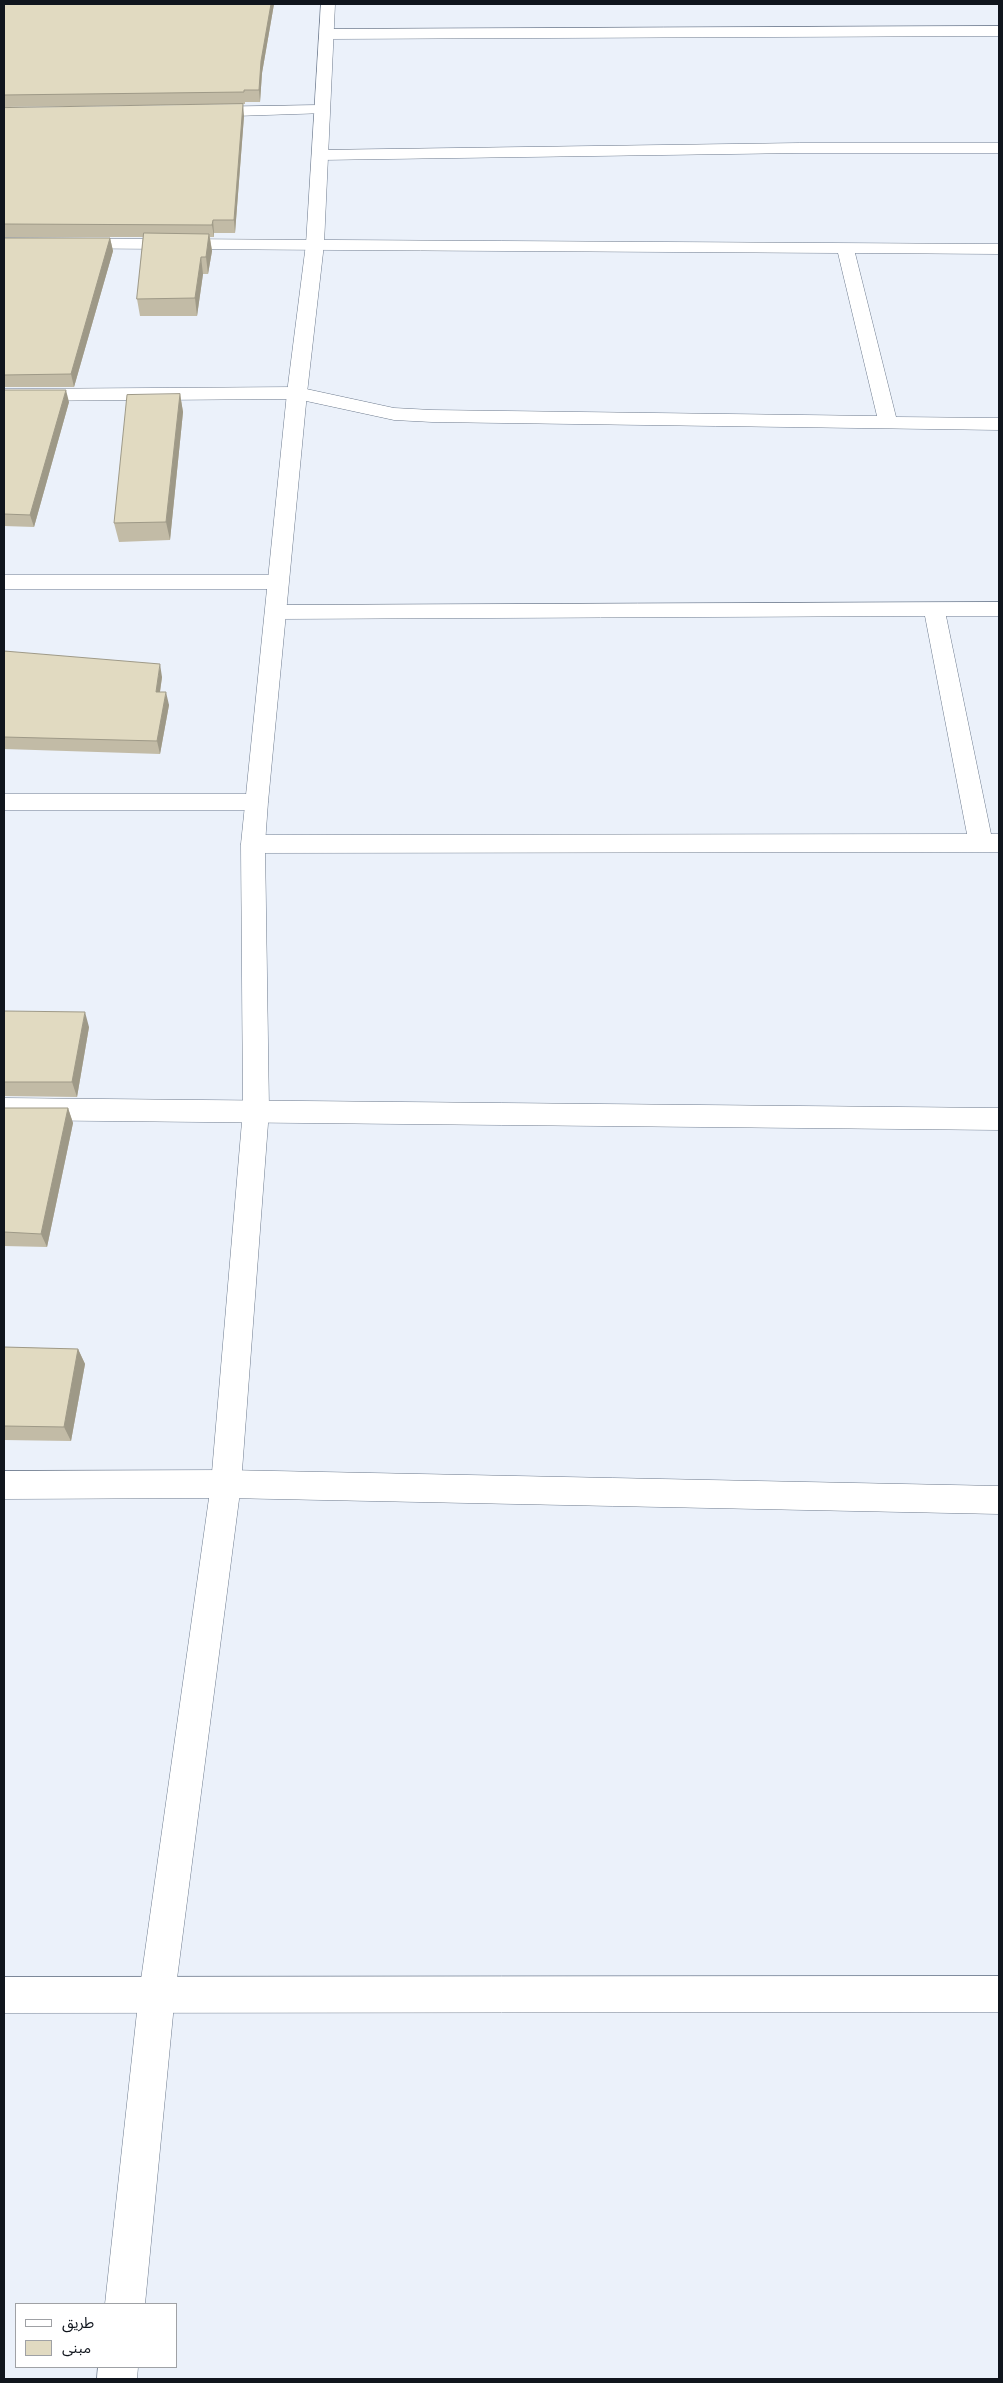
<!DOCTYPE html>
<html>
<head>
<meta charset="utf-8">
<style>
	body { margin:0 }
	#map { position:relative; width:1003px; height:2383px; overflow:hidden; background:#ebf1fa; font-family:Overpass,"Noto Sans Arabic",sans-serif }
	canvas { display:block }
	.frame { position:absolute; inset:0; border:5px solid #10151d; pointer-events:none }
	.legend { position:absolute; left:15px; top:2303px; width:162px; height:65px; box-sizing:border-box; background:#fff; border:1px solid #9fa1a5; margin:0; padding:6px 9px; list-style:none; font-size:15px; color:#10151d }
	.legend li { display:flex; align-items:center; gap:10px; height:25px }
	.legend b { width:25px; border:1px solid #9fa1a5 }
</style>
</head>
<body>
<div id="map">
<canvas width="1003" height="2383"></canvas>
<div class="frame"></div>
<ul class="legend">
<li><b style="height:6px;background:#fff"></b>طريق</li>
<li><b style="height:14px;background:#e1dac1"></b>مبنى</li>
</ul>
</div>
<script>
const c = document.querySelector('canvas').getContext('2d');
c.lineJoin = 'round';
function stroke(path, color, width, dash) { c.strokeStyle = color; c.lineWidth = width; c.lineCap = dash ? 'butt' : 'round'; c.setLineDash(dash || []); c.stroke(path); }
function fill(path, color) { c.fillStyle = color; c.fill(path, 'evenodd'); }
const minor = new Path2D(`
	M 999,26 L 999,36 L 327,39 L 319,34 L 327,29 Z
	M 321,105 L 327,107 L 329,110 L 327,113 L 205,117 L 199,115 L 197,112 L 199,109 L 205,107 Z
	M 800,143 L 999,143 L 999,153 L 800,153 L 320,160 L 314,159 L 312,155 L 314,151 L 320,150 Z
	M 4,238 L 999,244 L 999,254 L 855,253 L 896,417 L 999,418 L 999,430 L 432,422 L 394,420 L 297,399 L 4,401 L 4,389 L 297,387 L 394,408 L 432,410 L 877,416 L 838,253 L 4,248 Z
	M 4,575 L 277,575 L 284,577 L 288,582 L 284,587 L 277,589 L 4,589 Z
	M 999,602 L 999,616 L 946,616 L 991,834 L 999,834 L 999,852 L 253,853 L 245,850 L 241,844 L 245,838 L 253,835 L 967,834 L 925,616 L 276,619 L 268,617 L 265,612 L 268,607 L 276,605 Z
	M 4,794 L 256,794 L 264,796 L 268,802 L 264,808 L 256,810 L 4,810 Z
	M 4,1098 L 999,1108 L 999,1130 L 4,1120 Z
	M 226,1470 L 999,1486 L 999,1514 L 226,1498 L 4,1499 L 4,1471 Z
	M 999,1976 L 999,2012 L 4,2013 L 4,1977 Z`);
const tertiary = new Path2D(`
	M 321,4 L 335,4 L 324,244 L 307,393 L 268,802 L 265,844 L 269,1110 L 241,1484 L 175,1994 L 145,2304 L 105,2304 L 139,1994 L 211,1484 L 243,1110 L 241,844 L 287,393 L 306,244 Z
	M 98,2367 L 138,2367 L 137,2379 L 97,2379 Z`);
stroke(minor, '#6e7b8e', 1);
stroke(tertiary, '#6e7b8e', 1);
fill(minor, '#fff');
fill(tertiary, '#fff');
fill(new Path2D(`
	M 4,4 L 274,4 L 262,73 L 260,102 L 245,102 L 245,104 L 4,107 Z
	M 4,108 L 244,116 L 235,233 L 214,233 L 214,237 L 210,237 L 212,251 L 208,274 L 203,274 L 197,316 L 140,316 L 137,299 L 143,237 L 4,237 Z
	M 4,238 L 110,238 L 113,251 L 74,387 L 4,387 Z
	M 4,390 L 69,402 L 34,527 L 4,526 Z
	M 180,394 L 183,412 L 170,540 L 119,542 L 114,523 Z
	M 4,651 L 162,677 L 160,692 L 169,705 L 160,754 L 4,749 Z
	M 4,1011 L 89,1027 L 77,1097 L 4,1096 Z
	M 4,1108 L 68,1108 L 73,1123 L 47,1247 L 4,1246 Z
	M 4,1347 L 78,1349 L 85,1364 L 71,1441 L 4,1440 Z`), '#c2bba6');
fill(new Path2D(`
	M 271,4 L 274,4 L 262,73 L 260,102 L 259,90 L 261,61 Z
	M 243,104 L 244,116 L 235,233 L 234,220 Z
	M 213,220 L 214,233 L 214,237 L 212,225 Z
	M 209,234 L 212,251 L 208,274 L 206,257 Z
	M 110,238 L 113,251 L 74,387 L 71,374 Z
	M 201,257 L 203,274 L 197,316 L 195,298 Z
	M 66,390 L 69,402 L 34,527 L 30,515 Z
	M 180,394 L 183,412 L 170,540 L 166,522 Z
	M 160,664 L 162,677 L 158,705 L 156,692 Z
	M 166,692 L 169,705 L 160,754 L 157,741 Z
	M 85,1012 L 89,1027 L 77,1097 L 72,1082 Z
	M 68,1108 L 73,1123 L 47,1247 L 41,1234 Z
	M 78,1349 L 85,1364 L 71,1441 L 64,1427 Z`), '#9e9987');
const building = new Path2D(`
	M 4,4 L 271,4 L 261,61 L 259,90 L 244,90 L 244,92 L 4,95 Z
	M 243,104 L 234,220 L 213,220 L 212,225 L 4,224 L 4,108 Z
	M 144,233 L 209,234 L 206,257 L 201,257 L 195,298 L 137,299 Z
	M 4,238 L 110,238 L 71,374 L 4,375 Z
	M 4,390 L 66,390 L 30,515 L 4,514 Z
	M 180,394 L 166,522 L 114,523 L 127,395 Z
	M 4,651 L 160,664 L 156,692 L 166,692 L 157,741 L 4,737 Z
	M 4,1011 L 85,1012 L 72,1082 L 4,1082 Z
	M 4,1108 L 68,1108 L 41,1234 L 4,1232 Z
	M 4,1347 L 78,1349 L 64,1427 L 4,1426 Z`);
fill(building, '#e1dac1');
stroke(building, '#9e9987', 1);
</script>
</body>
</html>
